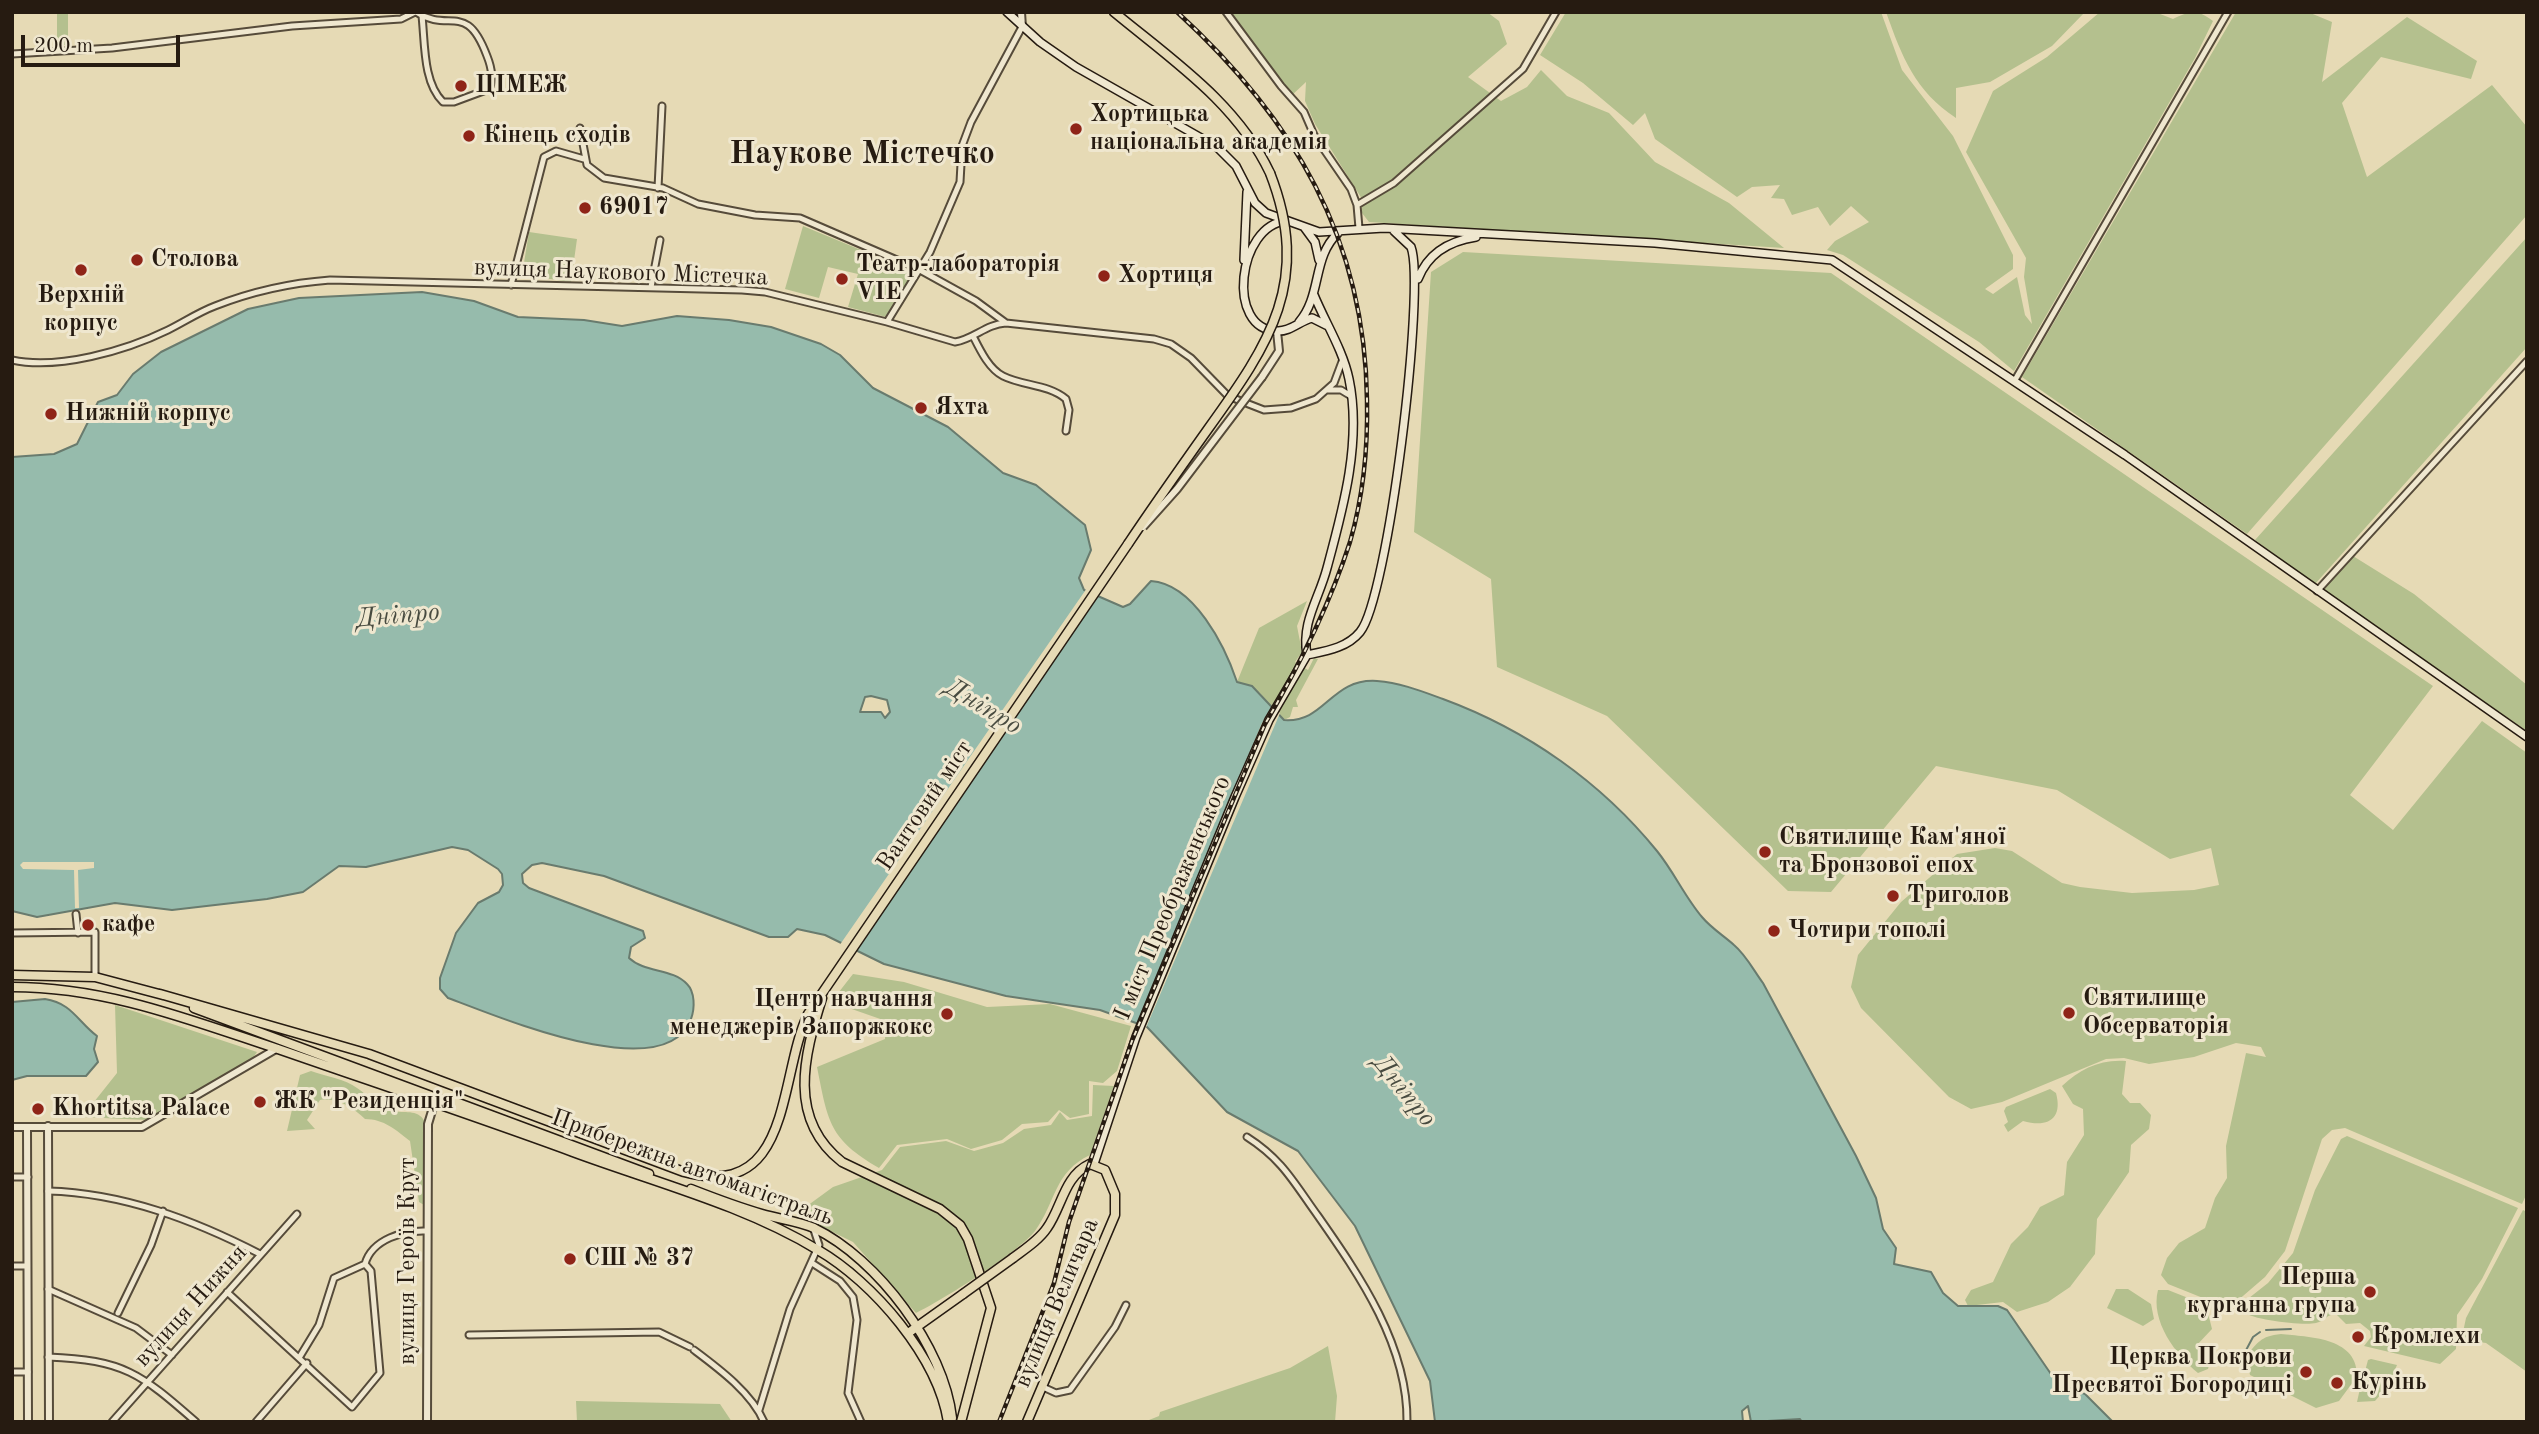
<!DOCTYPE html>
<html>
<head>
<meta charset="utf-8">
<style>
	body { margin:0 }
	#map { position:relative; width:2539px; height:1434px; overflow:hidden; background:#e6dab5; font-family:"Old Standard TT",serif }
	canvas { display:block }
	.frame { position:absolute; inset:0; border:14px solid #261b11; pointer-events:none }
	.scale { position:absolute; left:21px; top:35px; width:159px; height:32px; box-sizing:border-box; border:4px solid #261b11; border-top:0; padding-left:9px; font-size:21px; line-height:24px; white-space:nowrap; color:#261b11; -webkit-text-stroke:5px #efe7cf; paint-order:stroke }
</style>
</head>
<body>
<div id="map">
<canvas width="2539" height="1434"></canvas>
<div class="frame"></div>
<div class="scale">200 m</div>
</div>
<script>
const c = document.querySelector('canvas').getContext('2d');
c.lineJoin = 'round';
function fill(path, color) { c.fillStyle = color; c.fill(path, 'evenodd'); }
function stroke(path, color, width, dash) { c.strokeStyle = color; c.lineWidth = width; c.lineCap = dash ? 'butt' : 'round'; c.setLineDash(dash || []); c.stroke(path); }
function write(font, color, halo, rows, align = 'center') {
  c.font = font + ' "Old Standard TT",serif'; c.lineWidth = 6; c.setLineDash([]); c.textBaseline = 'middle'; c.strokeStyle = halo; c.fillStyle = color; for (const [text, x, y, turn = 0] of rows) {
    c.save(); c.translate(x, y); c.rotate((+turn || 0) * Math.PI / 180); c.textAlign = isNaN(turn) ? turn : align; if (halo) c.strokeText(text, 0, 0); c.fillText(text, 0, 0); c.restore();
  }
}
fill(new Path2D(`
	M 57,12 L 68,12 L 68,48 L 57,39 Z
	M 1226,12 L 1487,12 L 1499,21 L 1507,44 L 1468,77 L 1501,101 L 1527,87 L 1541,70 L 1567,96 L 1609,113 L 1655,162 L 1729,203 L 1784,248 L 1369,222 L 1362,213 L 1362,199 L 1315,124 L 1305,101 L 1306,82 L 1290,97 Z
	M 1566,12 L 1881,12 L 1902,70 L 1953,136 L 2013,255 L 2013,269 L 1985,289 L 1993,294 L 2017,277 L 2025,315 L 2032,324 L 2024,277 L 2026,258 L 1966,152 L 1993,91 L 2047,57 L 2100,12 L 2155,12 L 2173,19 C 2189,11 2198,9 2213,21 L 2195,58 L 2014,371 L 1979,342 L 1843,255 L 1827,250 L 1835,241 L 1869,222 L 1851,206 L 1830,226 L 1818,207 L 1792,215 L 1784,199 L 1771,198 L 1780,185 L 1752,187 L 1737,197 L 1655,139 L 1645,113 L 1633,125 L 1583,83 L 1540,55 Z
	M 1886,12 L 2085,12 L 2052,46 L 1990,82 L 1956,88 L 1956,118 C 1915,91 1902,57 1886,12 Z
	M 2236,12 L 2308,12 L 2332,22 L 2322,82 L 2407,17 L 2477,61 L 2471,79 L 2381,57 L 2342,103 L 2367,177 L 2492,85 L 2527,127 L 2527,215 L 2247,534 L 2022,377 Z
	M 803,226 L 914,272 L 886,317 L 848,307 L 858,274 L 828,267 L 819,298 L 785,289 Z
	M 529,232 L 577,239 L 571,282 L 522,275 Z
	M 2527,237 L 2527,347 L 2315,584 L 2255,540 Z
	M 1463,252 L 1831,273 L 2433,686 L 2350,795 L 2393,830 L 2482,721 L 2527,753 L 2527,1193 L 2522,1204 L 2345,1128 L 2332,1130 L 2322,1139 L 2285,1251 L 2265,1277 L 2236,1302 L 2223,1303 L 2203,1298 L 2168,1284 L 2161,1275 L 2167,1258 L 2179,1243 L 2205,1228 L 2215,1198 L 2227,1178 L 2226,1146 L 2246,1053 L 2266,1057 L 2261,1047 L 2236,1043 L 2194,1057 L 2149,1064 L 2124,1058 L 2106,1059 L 2002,1102 L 1971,1109 L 1949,1097 L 1861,1008 L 1851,987 L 1858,955 L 1901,902 L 1957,854 L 1995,848 L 2012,851 L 2062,883 L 2080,887 L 2132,893 L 2194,890 L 2219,885 L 2211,848 L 2170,859 L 2057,790 L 1936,766 L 1831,892 L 1788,891 L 1607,716 L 1497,667 L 1491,579 L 1414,532 L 1431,272 Z
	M 2353,556 L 2414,594 L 2527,685 L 2527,731 L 2323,590 Z
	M 1307,601 L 1297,626 L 1302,652 L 1295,662 L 1308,670 L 1314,658 L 1318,659 L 1296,700 L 1298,707 L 1293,707 L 1290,717 L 1284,720 L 1264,702 L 1260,693 L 1237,682 L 1259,628 Z
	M 853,974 L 904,982 L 987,1007 L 1050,1004 L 1131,1026 L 1117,1071 L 1103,1083 L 1089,1081 L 1089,1114 L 1070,1118 L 1059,1110 L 1048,1122 L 1022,1124 L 1002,1140 L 971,1149 L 947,1139 L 897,1145 L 879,1168 C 829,1139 828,1122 817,1067 L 885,1039 L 886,1021 L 846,1007 L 835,997 Z
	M 115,1005 L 257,1052 L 251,1061 L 147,1120 L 82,1117 L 117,1073 Z
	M 2126,1061 L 2122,1094 L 2130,1103 L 2140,1103 L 2151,1115 L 2149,1129 L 2131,1145 L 2129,1172 L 2097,1219 L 2095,1254 L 2070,1287 L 2048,1302 L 2017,1312 L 2003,1302 L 1968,1306 L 1965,1300 L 1971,1290 L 1993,1282 L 2011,1244 L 2028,1227 L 2040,1207 L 2064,1195 L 2067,1162 L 2084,1135 L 2083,1109 L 2073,1104 L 2062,1086 C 2080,1069 2100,1059 2126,1061 Z
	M 311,1071 C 324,1076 346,1079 357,1088 C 370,1097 377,1106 394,1111 C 407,1114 419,1108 426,1124 L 429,1200 L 424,1205 L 419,1202 L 410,1141 C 396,1130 384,1119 365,1119 C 353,1108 338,1097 320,1100 L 307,1120 L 315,1129 L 287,1131 L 300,1075 Z
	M 1093,1085 L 1114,1086 L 1090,1155 C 1054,1172 1056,1202 1035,1231 C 1019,1252 941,1301 916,1313 L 853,1242 L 796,1214 L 833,1187 L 882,1170 L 900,1147 L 946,1141 L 974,1151 L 1003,1143 L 1024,1129 L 1051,1125 L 1060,1112 L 1067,1120 L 1092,1116 Z
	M 2050,1089 L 2056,1093 C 2063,1119 2048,1128 2023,1121 L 2008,1132 L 2004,1125 L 2008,1122 L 2004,1111 L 2006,1107 Z
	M 2347,1136 L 2518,1208 L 2482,1279 L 2457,1315 L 2456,1349 L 2440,1364 L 2364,1346 L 2371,1337 L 2370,1331 L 2360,1323 L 2346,1324 L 2336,1314 C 2327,1314 2325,1321 2316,1323 C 2304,1326 2252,1320 2244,1312 L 2249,1298 L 2268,1283 L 2293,1253 L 2315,1190 L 2341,1139 Z
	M 2523,1210 L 2527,1212 L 2527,1372 L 2486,1343 L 2466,1340 L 2463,1332 L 2466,1318 Z
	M 2116,1289 L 2128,1289 L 2151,1304 L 2154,1319 L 2143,1326 L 2107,1308 Z
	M 2158,1290 L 2168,1290 L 2206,1305 L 2212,1329 L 2196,1346 L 2210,1362 L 2208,1369 L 2198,1373 C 2176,1355 2150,1321 2158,1290 Z
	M 2281,1334 C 2308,1337 2356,1337 2357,1374 L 2364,1375 L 2368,1360 L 2371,1359 L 2397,1365 L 2388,1386 L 2375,1401 L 2357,1402 L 2361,1384 L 2353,1382 L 2339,1401 L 2316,1408 L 2250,1375 L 2246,1356 C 2258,1343 2260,1336 2281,1334 Z
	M 1328,1346 L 1337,1396 L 1335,1422 L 1144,1422 L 1159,1416 L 1160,1412 L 1290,1368 Z
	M 576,1401 L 720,1404 L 732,1422 L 577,1422 Z`), '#b4c08e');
const water = new Path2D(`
	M 422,292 L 474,301 L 518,317 L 584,320 L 622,326 L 677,316 L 729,320 L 771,327 L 821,344 L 840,355 L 873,388 L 948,427 L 1003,473 L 1036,485 L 1085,525 L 1091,550 L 1079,578 L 1084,590 L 1123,607 L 1130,604 L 1151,581 C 1194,584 1225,646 1237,682 L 1252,686 L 1284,720 C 1326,723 1330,678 1377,681 C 1401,683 1421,691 1443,699 C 1527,730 1601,782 1657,851 C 1674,872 1685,897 1702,917 C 1711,928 1724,936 1734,945 C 1746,955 1754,971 1763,983 L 1856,1156 L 1876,1198 L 1883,1229 L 1896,1248 L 1894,1264 L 1931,1272 L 1943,1293 L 1958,1306 L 1998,1306 L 2007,1310 L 2053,1377 L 2062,1385 L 2085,1394 L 2113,1422 L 1802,1422 L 1800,1419 L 1751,1422 L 1748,1406 L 1742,1411 L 1743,1422 L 1435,1422 L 1430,1381 L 1355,1226 L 1298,1151 L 1227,1112 L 1147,1027 L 1100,1010 L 1006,996 L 884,964 L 825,935 L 797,929 L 788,937 L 769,937 L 604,876 L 542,863 L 532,865 L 522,874 L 523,883 L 529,888 L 643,931 L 645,938 L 631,947 L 629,958 C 645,973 672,968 687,984 C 695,992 695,1008 691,1019 C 665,1089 495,1015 448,998 L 440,989 L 440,978 L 456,933 L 478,903 L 499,892 L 503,885 L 502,874 L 498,869 L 468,850 L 452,847 L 366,867 L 339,866 L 303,892 L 267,899 L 172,910 L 115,903 L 37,917 L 12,911 L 12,457 L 54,454 L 77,444 L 98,402 L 117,395 L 133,374 L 161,352 L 248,309 L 299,298 ZM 871,696 L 887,700 L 890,712 L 885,718 L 881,712 L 860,712 L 865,697 Z
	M 45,999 C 72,1003 78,1022 97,1036 L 94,1049 L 98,1062 L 86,1076 L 27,1076 L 12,1080 L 12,1002 Z`);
fill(water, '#96bbac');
stroke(water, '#697b6e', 2);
fill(new Path2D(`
	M 1087,588 L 1099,595 L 854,953 L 839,946 Z
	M 1273,706 L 1280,713 L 1145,1030 L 1136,1026 L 1262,723 Z
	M 23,862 L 94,862 L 94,868 L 78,870 L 79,908 L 75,908 L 74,870 L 23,869 L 20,865 Z`), '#e6dab5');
stroke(new Path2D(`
	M 2266,1330 L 2291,1329
	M 2244,1354 L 2253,1337 L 2260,1332`), '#697b6e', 2);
const minor = new Path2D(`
	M 416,12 C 450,34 466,0 487,56 C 491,66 494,79 489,89 L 454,102 L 443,102 C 423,83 425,43 422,16
	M 1226,12 L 1281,86 L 1304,112 L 1314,135 L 1351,189 L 1357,205 L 1359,228
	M 12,54 L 112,48 L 292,26 L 401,19 L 415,12
	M 580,128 L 587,165 L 604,178 L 663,188 L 698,204 L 755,215 L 800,218 L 920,270 L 976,301 L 1006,323
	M 658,188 L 662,106
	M 1357,205 L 1394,183 L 1523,69 L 1556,12
	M 511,285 L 544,157 L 556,151 L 584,159
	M 651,287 L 660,240
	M 887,322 L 930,252 L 960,182 L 962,146 L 971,122 L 1022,27
	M 973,336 C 980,350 989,369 1003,376 C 1023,386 1048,384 1066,399 L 1069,410 L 1066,431
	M 12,360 C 58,370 125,351 168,330 C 184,322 199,312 215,306 C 253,291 290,283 330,280 L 742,290 L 765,292 L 887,322 L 955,342 C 974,339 986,324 1006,323 L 1154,339 L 1171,344 L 1191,358 L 1228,396 L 1264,410 L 1291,408 L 1316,399 L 1334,383 L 1343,359
	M 2015,380 L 2228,12
	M 1328,390 L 1341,390 L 1351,396
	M 2317,591 L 2527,361
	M 76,914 L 78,933
	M 12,933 L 95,932 L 95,977
	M 1247,1137 C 1283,1160 1294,1183 1318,1216 C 1360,1276 1408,1346 1407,1422
	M 12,1177 L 28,1177
	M 48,1191 C 123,1193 194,1220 260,1254
	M 812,1263 L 840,1281 L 853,1297 L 857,1320 L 848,1393 L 861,1422
	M 365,1264 C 372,1239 404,1230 427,1231
	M 12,1266 L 27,1266
	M 48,1289 L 136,1328 L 172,1355
	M 227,1292 L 352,1407 L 380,1373 L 371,1271 L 365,1264
	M 118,1313 L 151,1245 L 163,1211
	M 469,1335 L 659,1332 L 690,1347
	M 694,1350 C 718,1368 752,1393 764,1422
	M 48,1357 C 124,1360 140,1373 196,1422
	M 299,1358 L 319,1325 L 334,1278 L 365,1264
	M 12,1372 L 28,1372
	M 1043,1387 L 1056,1393 L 1070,1390 L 1115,1327 L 1126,1305
	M 759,1410 L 790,1309 L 819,1245 L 814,1230
	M 112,1422 L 297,1214
	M 256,1422 L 307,1363`);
const tertiary = new Path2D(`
	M 1021,12 L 1022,27
	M 1262,377 L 1279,351 L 1277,331
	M 48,1126 L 49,1422
	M 12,1127 L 142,1127 L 276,1049
	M 27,1127 L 28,1422
	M 427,1422 L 428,1124 L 435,1101`);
const secondary = new Path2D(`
	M 1007,12 L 1040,42 L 1076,67 L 1217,147 L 1236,166 L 1255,203 L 1266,213 L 1319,232 L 1384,228 L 1655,243 L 1832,260 L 2125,455 L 2527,737
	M 1286,221 C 1238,225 1225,330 1277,331 C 1290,332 1300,321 1312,318 L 1326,325
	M 1304,227 L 1315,242 L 1319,260
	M 1244,260 L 1247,192
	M 1418,279 C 1428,253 1449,241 1476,237
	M 1299,322 C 1322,296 1312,257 1338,233
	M 1307,655 C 1326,651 1347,648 1360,632 C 1388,599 1426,287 1411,247 L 1394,231
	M 1307,655 C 1301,622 1319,599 1327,568 C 1343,509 1362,441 1349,379 C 1343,350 1325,322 1314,295
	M 1094,1164 L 1136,1037 L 1235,797 L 1269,720 L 1307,655`);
const primary = new Path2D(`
	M 1114,12 C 1172,60 1237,103 1270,173
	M 12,975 L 95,977 L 163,995
	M 12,987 C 107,987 190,1020 278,1049 C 376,1083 475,1116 573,1152 C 654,1182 744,1205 818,1250 C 873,1282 938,1357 948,1422
	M 160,994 L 369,1054 L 684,1172 C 793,1202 778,1077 808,1014 L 1128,544
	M 822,998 C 804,1056 787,1119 842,1162 L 940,1209 L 960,1225 L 968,1239 L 991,1308 L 961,1422
	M 194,1008 L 431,1096
	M 437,1100 L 453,1101 L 649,1174
	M 691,1189 C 714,1198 738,1207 762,1214 C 779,1219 798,1221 814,1228 C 878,1259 944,1347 952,1418
	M 1013,1258 C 1025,1249 1039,1240 1047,1228 C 1062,1207 1064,1176 1090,1164 L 1105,1170 L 1115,1194 L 1115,1215 L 1027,1422
	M 911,1331 L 963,1294`);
stroke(minor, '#564b3a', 9);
stroke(tertiary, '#564b3a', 10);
stroke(secondary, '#261b11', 10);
stroke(primary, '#261b11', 11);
stroke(minor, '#efe7cf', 5);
stroke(tertiary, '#efe7cf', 6);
stroke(secondary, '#efe7cf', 7);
stroke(primary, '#e6dab5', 8);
const rail = new Path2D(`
	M 999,1422 L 1054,1283 L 1069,1222 L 1132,1041 L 1265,724 C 1299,666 1329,607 1350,542 C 1363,497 1368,447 1367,400 C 1365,239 1294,119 1177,12`);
stroke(rail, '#261b11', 4.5);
stroke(rail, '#efe7cf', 2, [5]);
const tertiaryBridge = new Path2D(`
	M 1143,527 L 1177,489 L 1262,377`);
const primaryBridge = new Path2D(`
	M 1128,544 C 1154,505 1181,467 1208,429 C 1270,343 1312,281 1270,173
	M 963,1294 L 1013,1258`);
stroke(tertiaryBridge, '#564b3a', 10, []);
stroke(primaryBridge, '#261b11', 11, []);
stroke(tertiaryBridge, '#efe7cf', 6);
stroke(primaryBridge, '#e6dab5', 8);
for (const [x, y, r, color] of [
	[461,86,7,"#8f2418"],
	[1076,129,7,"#8f2418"],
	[469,136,7,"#8f2418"],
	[585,208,7,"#8f2418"],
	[137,260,7,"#8f2418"],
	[81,270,7,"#8f2418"],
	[1104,276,7,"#8f2418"],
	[842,279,7,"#8f2418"],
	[921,408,7,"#8f2418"],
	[51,414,7,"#8f2418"],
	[1765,852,7,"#8f2418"],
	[1893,896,7,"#8f2418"],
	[88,925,7,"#8f2418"],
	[1774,931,7,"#8f2418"],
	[2069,1013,7,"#8f2418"],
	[947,1014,7,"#8f2418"],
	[260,1102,7,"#8f2418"],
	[38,1109,7,"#8f2418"],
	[570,1259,7,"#8f2418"],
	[2370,1292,7,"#8f2418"],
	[2358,1337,7,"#8f2418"],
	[2306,1372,7,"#8f2418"],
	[2337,1383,7,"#8f2418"]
]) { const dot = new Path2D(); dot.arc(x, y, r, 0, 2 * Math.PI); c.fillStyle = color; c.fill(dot); stroke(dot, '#efe7cf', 2.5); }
write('bold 24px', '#261b11', '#efe7cf', [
	["ЦІМЕЖ",475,86],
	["Хортицька",1090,115],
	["національна академія",1090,143],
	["Кінець сходів",483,136],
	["69017",599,208],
	["Столова",151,260],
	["Театр-лабораторія",856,265],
	["VIE",856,293],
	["Хортиця",1118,276],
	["Верхній",81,296,"center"],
	["корпус",81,324,"center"],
	["Яхта",935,408],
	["Нижній корпус",65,414],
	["Святилище Кам'яної",1779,838],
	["та Бронзової епох",1779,866],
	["Триголов",1907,896],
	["кафе",102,925],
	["Чотири тополі",1788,931],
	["Святилище",2083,999],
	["Обсерваторія",2083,1027],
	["Центр навчання",933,1000,"right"],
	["менеджерів Запоржкокс",933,1028,"right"],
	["ЖК \"Резиденція\"",274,1102],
	["Khortitsa Palace",52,1109],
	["СШ № 37",584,1259],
	["Перша",2356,1278,"right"],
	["курганна група",2356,1306,"right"],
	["Кромлехи",2372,1337],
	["Церква Покрови",2292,1358,"right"],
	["Пресвятої Богородиці",2292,1386,"right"],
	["Курінь",2351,1383]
], 'left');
write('24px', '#261b11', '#efe7cf', [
	["вулиця Наукового Містечка",621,273,2],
	["Вантовий міст",925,806,-56],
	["I міст Преображенського",1173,898,-67],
	["Прибережна автомагістраль",692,1168,20],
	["вулиця Героїв Крут",408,1261,-90],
	["вулиця Величара",1057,1303,-67],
	["вулиця Нижня",191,1306,-48]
]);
write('italic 26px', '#484b40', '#efe7cf', [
	["Дніпро",398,616,-5],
	["Дніпро",983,707,31],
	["Дніпро",1404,1091,51]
]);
write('bold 32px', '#261b11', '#efe7cf', [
	["Наукове Містечко",862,155]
]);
</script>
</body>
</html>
